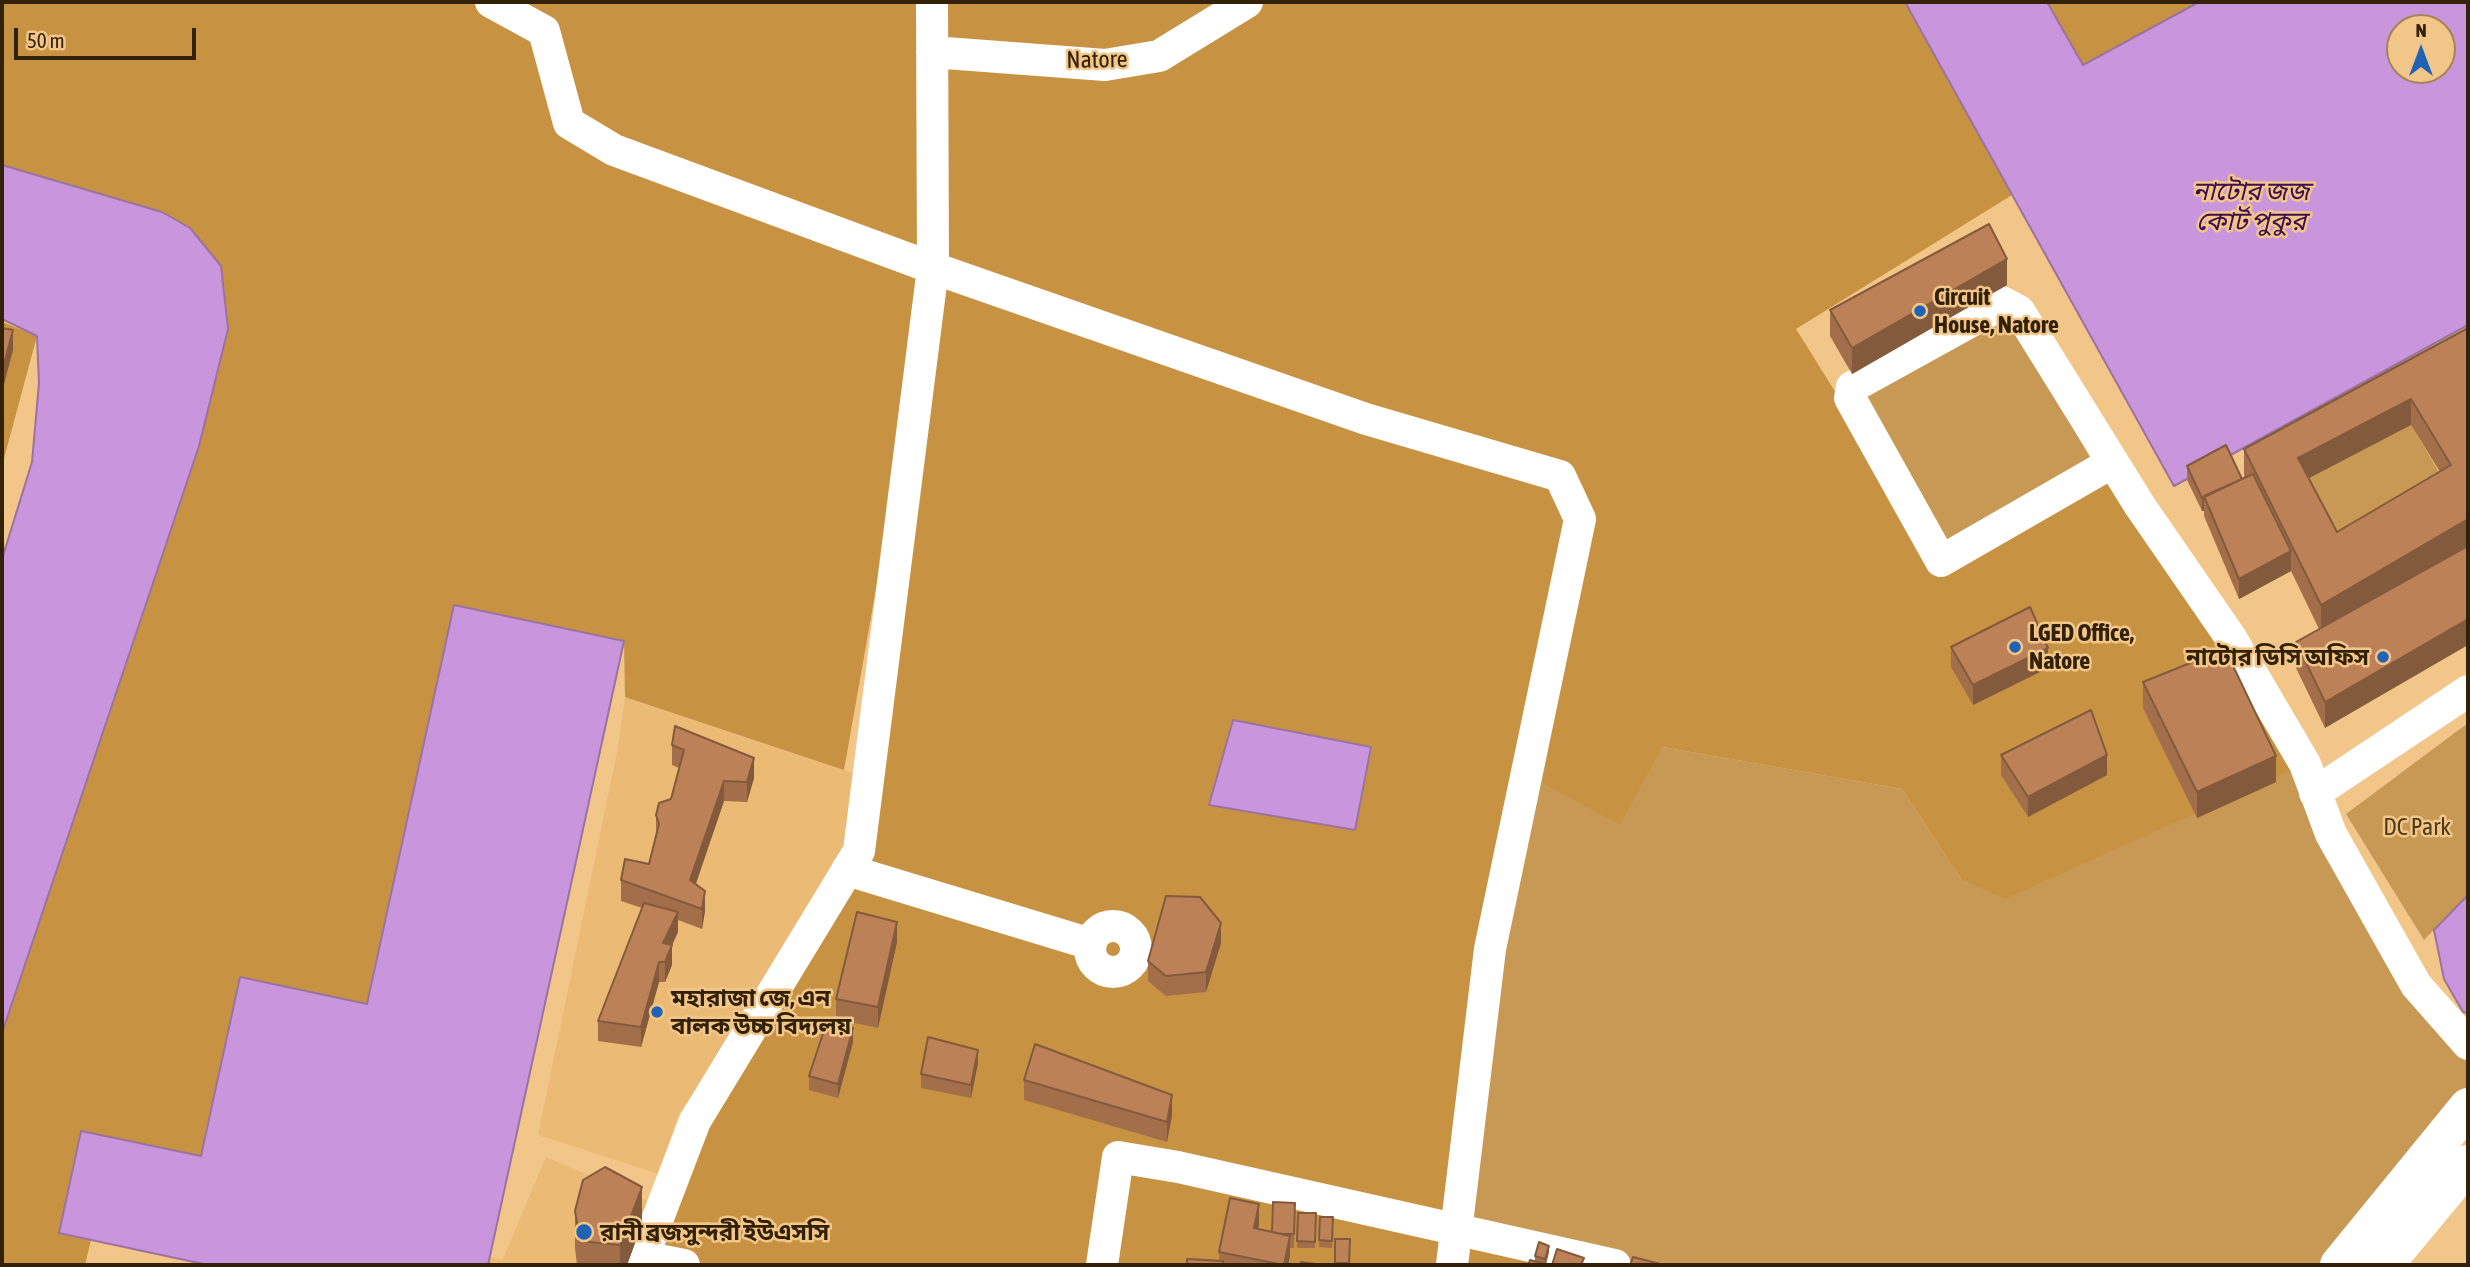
<!DOCTYPE html>
<html>
<head>
<meta charset="utf-8">
<style>
	body { margin:0 }
	#map { position:relative; width:2470px; height:1267px; overflow:hidden; background:#f2c688; font-family:"Asap Condensed",sans-serif }
	canvas { display:block }
	.frame { position:absolute; inset:0; border:4px solid #322107; pointer-events:none }
	.north { position:absolute; left:2386px; top:14px; width:70px; height:70px; box-sizing:border-box; background:#f2c688; border:2px solid #a58454; border-radius:50%; rotate:0deg; font-size:19px; font-weight:700; line-height:28px; text-align:center; color:#322107 }
	.north::after { content:''; display:block; margin:auto; width:24px; height:32px; background:#2062b3; clip-path:polygon(50% 0,100% 100%,50% 72%,0 100%) }
	.scale { position:absolute; left:14px; top:28px; width:182px; height:32px; box-sizing:border-box; border:4px solid #322107; border-top:0; padding-left:9px; font-size:21px; line-height:24px; white-space:nowrap; color:#322107; -webkit-text-stroke:5px #f2c688; paint-order:stroke }
</style>
</head>
<body>
<div id="map">
<canvas width="2470" height="1267"></canvas>
<div class="frame"></div>
<div class="north">N</div>
<div class="scale">50 m</div>
</div>
<script>
const c = document.querySelector('canvas').getContext('2d');
c.lineJoin = 'round';
function fill(path, color) { c.fillStyle = color; c.fill(path, 'evenodd'); }
function stroke(path, color, width, dash) { c.strokeStyle = color; c.lineWidth = width; c.lineCap = dash ? 'butt' : 'round'; c.setLineDash(dash || []); c.stroke(path); }
function write(font, color, halo, rows, align = 'center') {
  c.font = font + ' "Asap Condensed","Noto Sans Bengali",sans-serif'; c.lineWidth = 5; c.setLineDash([]); c.textBaseline = 'middle'; c.strokeStyle = halo; c.fillStyle = color; for (const [text, x, y, turn = 0] of rows) {
    c.save(); c.translate(x, y); c.rotate((+turn || 0) * Math.PI / 180); c.textAlign = isNaN(turn) ? turn : align; if (halo) c.strokeText(text, 0, 0); c.fillText(text, 0, 0); c.restore();
  }
}
fill(new Path2D(`
	M 625,697 L 868,778 L 859,851 L 815,921 L 678,1115 L 659,1174 L 538,1135 L 618,747 Z
	M 546,1157 L 662,1207 L 640,1265 L 488,1265 L 490,1257 L 502,1261 Z`), '#ebbb76');
fill(new Path2D(`
	M 2006,310 L 2096,468 L 1947,543 L 1859,385 Z
	M 2411,425 L 2451,492 L 2337,559 L 2298,484 Z
	M 2468,723 L 2468,895 L 2424,940 L 2346,814 Z
	M 1662,747 L 1902,789 L 1961,879 L 2305,764 L 2468,1044 L 2468,1107 L 2339,1265 L 1615,1265 L 1456,1230 L 1527,774 Z`), '#c89954');
fill(new Path2D(`
	M 2,2 L 1905,2 L 2012,195 L 1796,329 L 1941,561 L 2113,462 L 2305,764 L 2005,899 L 1961,879 L 1902,789 L 1662,747 L 1620,825 L 1526,774 L 1456,1230 L 1615,1265 L 640,1265 L 695,1121 L 859,851 L 929,289 L 844,770 L 625,697 L 624,641 L 454,605 L 367,1004 L 240,977 L 201,1157 L 81,1131 L 59,1233 L 91,1240 L 85,1265 L 2,1265 L 2,1008 L 162,212 L 2,165 Z
	M 2047,2 L 2199,2 L 2082,66 Z
	M 2,322 L 37,336 L 2,466 Z`), '#c79343');
const water = new Path2D(`
	M 1905,2 L 2047,2 L 2083,65 L 2199,2 L 2468,2 L 2468,325 L 2174,486 ZM 2400,28 L 2442,28 L 2442,70 L 2400,70 Z
	M 2,165 L 162,212 L 190,228 L 221,266 L 228,329 L 199,446 L 2,1033 L 2,559 L 32,462 L 39,383 L 37,336 L 2,319 Z
	M 454,605 L 624,641 L 488,1265 L 208,1265 L 59,1233 L 81,1131 L 201,1156 L 240,977 L 367,1004 Z
	M 1233,720 L 1371,747 L 1355,830 L 1209,805 Z
	M 2468,895 L 2468,1013 L 2463,1012 L 2444,979 L 2434,930 Z`);
fill(water, '#c996de');
stroke(water, '#9c739e', 2);
stroke(new Path2D(`
	M 491,2 L 544,31 L 569,123 L 614,150 L 933,268 L 1366,419 L 1560,476 L 1580,519 L 1490,949 L 1452,1265
	M 932,52 L 1105,65 L 1159,56 L 1247,2
	M 2113,462 L 1941,561 L 1850,398 L 1852,387 L 2004,303 L 2019,311 L 2140,506 L 2231,638 L 2305,764 L 2331,834 L 2416,985 L 2468,1044
	M 2315,793 L 2468,691
	M 847,870 L 1091,944
	M1090 949a23 23 0 1 1 46 0a23 23 0 1 1-46 0Z
	M 643,1257 L 684,1265
	M 640,1265 L 695,1121 L 859,851 L 933,268 L 932,2
	M 1102,1265 L 1118,1157 L 1178,1167 L 1615,1265`), '#fff', 32);
stroke(new Path2D(`
	M 2339,1265 L 2468,1107
	M 2384,1265 L 2468,1164`), '#fff', 38);
fill(new Path2D(`
	M 2007,285 L 1852,374 L 1830,336 L 1830,310 Z
	M 2468,328 L 2468,545 L 2432,566 L 2325,728 L 2296,668 L 2296,642 L 2319,629 L 2291,571 L 2239,599 L 2204,516 L 2204,511 L 2202,511 L 2187,480 L 2187,466 L 2242,479 L 2245,478 L 2244,475 L 2244,449 ZM 2411,425 L 2440,472 L 2337,532 L 2309,478 Z
	M 1951,647 L 2048,668 L 1973,705 L 1951,667 Z
	M 2143,682 L 2276,782 L 2197,818 L 2143,708 Z
	M 672,745 L 754,778 L 747,802 L 724,801 L 696,884 L 705,911 L 702,929 L 678,920 L 678,932 L 672,945 L 672,965 L 665,982 L 659,982 L 641,1047 L 598,1041 L 598,1021 L 642,908 L 621,901 L 621,880 L 649,864 L 656,836 L 656,815 L 671,799 L 679,768 L 672,765 Z
	M 2001,755 L 2107,775 L 2028,817 L 2001,775 Z
	M 897,942 L 878,1028 L 836,1019 L 836,999 Z
	M 1221,943 L 1206,992 L 1166,996 L 1148,981 L 1148,961 Z
	M 853,1042 L 838,1098 L 809,1090 L 809,1076 Z
	M 978,1063 L 971,1098 L 921,1088 L 921,1074 Z
	M 1024,1080 L 1172,1115 L 1167,1142 L 1024,1100 Z
	M 1295,1203 L 1294,1248 L 1290,1248 L 1290,1256 L 1288,1265 L 1187,1265 L 1219,1261 L 1219,1252 L 1259,1224 L 1258,1229 L 1272,1232 Z
	M 575,1211 L 642,1224 L 627,1265 L 577,1265 L 575,1248 Z
	M 1298,1213 L 1316,1213 L 1315,1248 L 1297,1248 Z
	M 1320,1217 L 1333,1217 L 1332,1248 L 1319,1247 Z
	M 1335,1239 L 1350,1239 L 1349,1265 L 1335,1265 Z
	M 1549,1252 L 1546,1265 L 1528,1265 L 1535,1261 L 1535,1256 Z`), '#a36f4b');
fill(new Path2D(`
	M 2007,259 L 2007,285 L 1852,374 L 1852,348 Z
	M 13,330 L 13,350 L 2,392 L 2,372 Z
	M 2411,399 L 2411,425 L 2298,484 L 2298,458 Z
	M 2204,497 L 2204,511 L 2202,511 L 2202,498 Z
	M 2468,519 L 2468,545 L 2321,631 L 2321,605 Z
	M 2291,551 L 2291,571 L 2239,599 L 2239,579 Z
	M 2468,619 L 2468,645 L 2325,728 L 2325,702 Z
	M 2048,648 L 2048,668 L 1973,705 L 1973,685 Z
	M 2107,755 L 2107,775 L 2028,817 L 2028,797 Z
	M 2276,756 L 2276,782 L 2197,818 L 2197,792 Z
	M 754,758 L 754,778 L 747,802 L 747,782 Z
	M 724,781 L 724,801 L 690,900 L 690,880 Z
	M 705,891 L 705,911 L 702,929 L 702,909 Z
	M 678,912 L 678,932 L 672,945 L 672,965 L 665,982 L 665,962 L 671,947 L 663,963 L 663,943 Z
	M 897,922 L 897,942 L 878,1028 L 878,1007 Z
	M 1221,923 L 1221,943 L 1206,992 L 1206,972 Z
	M 659,962 L 659,982 L 641,1047 L 641,1027 Z
	M 853,1028 L 853,1042 L 838,1098 L 838,1084 Z
	M 978,1050 L 978,1063 L 971,1098 L 971,1085 Z
	M 1172,1095 L 1172,1115 L 1167,1142 L 1167,1122 Z
	M 642,1187 L 642,1224 L 627,1265 L 620,1265 L 620,1245 Z
	M 1259,1204 L 1259,1224 L 1254,1248 L 1254,1228 Z
	M 1290,1236 L 1290,1256 L 1288,1265 L 1284,1265 Z
	M 1549,1246 L 1549,1252 L 1545,1265 L 1545,1259 Z`), '#845a3d');
const building = new Path2D(`
	M 1989,224 L 2007,259 L 1852,348 L 1830,310 Z
	M 2,328 L 13,330 L 2,372 Z
	M 2468,328 L 2468,519 L 2321,605 L 2244,449 ZM 2411,399 L 2451,465 L 2337,532 L 2298,458 Z
	M 2226,445 L 2242,479 L 2202,498 L 2187,466 Z
	M 2253,474 L 2291,551 L 2239,579 L 2204,496 Z
	M 2468,546 L 2468,619 L 2325,702 L 2296,642 Z
	M 2030,607 L 2048,648 L 1973,685 L 1951,647 Z
	M 2225,649 L 2276,756 L 2197,792 L 2143,682 Z
	M 2091,710 L 2107,755 L 2028,797 L 2001,755 Z
	M 675,726 L 754,758 L 747,782 L 724,781 L 690,880 L 705,891 L 702,909 L 621,880 L 625,859 L 649,864 L 659,824 L 656,815 L 659,803 L 671,799 L 684,750 L 672,745 Z
	M 1166,896 L 1200,897 L 1221,923 L 1206,972 L 1166,976 L 1148,961 Z
	M 644,903 L 678,912 L 663,943 L 672,945 L 665,962 L 659,962 L 641,1027 L 598,1021 Z
	M 857,912 L 897,922 L 878,1007 L 836,999 Z
	M 828,1018 L 853,1028 L 838,1084 L 809,1076 Z
	M 928,1037 L 978,1050 L 971,1085 L 921,1074 Z
	M 1035,1044 L 1172,1095 L 1167,1122 L 1024,1080 Z
	M 605,1167 L 642,1187 L 620,1245 L 580,1241 L 575,1211 L 583,1180 Z
	M 1230,1198 L 1259,1204 L 1254,1228 L 1290,1236 L 1284,1265 L 1219,1252 Z
	M 1273,1202 L 1295,1203 L 1294,1234 L 1283,1234 L 1272,1232 Z
	M 1298,1213 L 1316,1213 L 1315,1242 L 1297,1241 Z
	M 1320,1217 L 1333,1217 L 1332,1241 L 1319,1240 Z
	M 1335,1239 L 1350,1239 L 1349,1263 L 1335,1263 Z
	M 1539,1242 L 1549,1246 L 1545,1259 L 1535,1256 Z
	M 1557,1249 L 1584,1258 L 1581,1265 L 1552,1265 Z
	M 1633,1257 L 1664,1265 L 1630,1265 Z
	M 1187,1259 L 1223,1261 L 1223,1265 L 1187,1265 Z
	M 1530,1260 L 1545,1264 L 1545,1265 L 1528,1265 Z
	M 1301,1262 L 1322,1265 L 1300,1265 Z`);
fill(building, '#bd8157');
stroke(building, '#845a3d', 2);
for (const [x, y, r, color] of [
	[1920,311,7,"#2062b3"],
	[2015,647,7,"#2062b3"],
	[2383,657,7,"#2062b3"],
	[657,1012,7,"#2062b3"],
	[584,1232,9,"#2062b3"]
]) { const dot = new Path2D(); dot.arc(x, y, r, 0, 2 * Math.PI); c.fillStyle = color; c.fill(dot); stroke(dot, '#f2c688', 2.5); }
write('24px', '#322107', '#f2c688', [
	["Natore",1097,60,-1]
]);
write('bold 24px', '#322107', '#f2c688', [
	["Circuit",1934,297],
	["House, Natore",1934,325],
	["LGED Office,",2029,633],
	["Natore",2029,661],
	["নাটোর ডিসি অফিস",2369,657,"right"],
	["মহারাজা জে, এন",671,998],
	["বালক উচ্চ বিদ্যলয়",671,1026],
	["রানী ব্রজসুন্দরী ইউএসসি",600,1232]
], 'left');
write('24px', '#4f3917', '#f2c688', [
	["DC Park",2417,827]
]);
write('italic 26px', '#3e0e4f', '#f2c688', [
	["নাটোর জজ",2251,192],
	["কোর্ট পুকুর",2251,222]
]);
</script>
</body>
</html>
